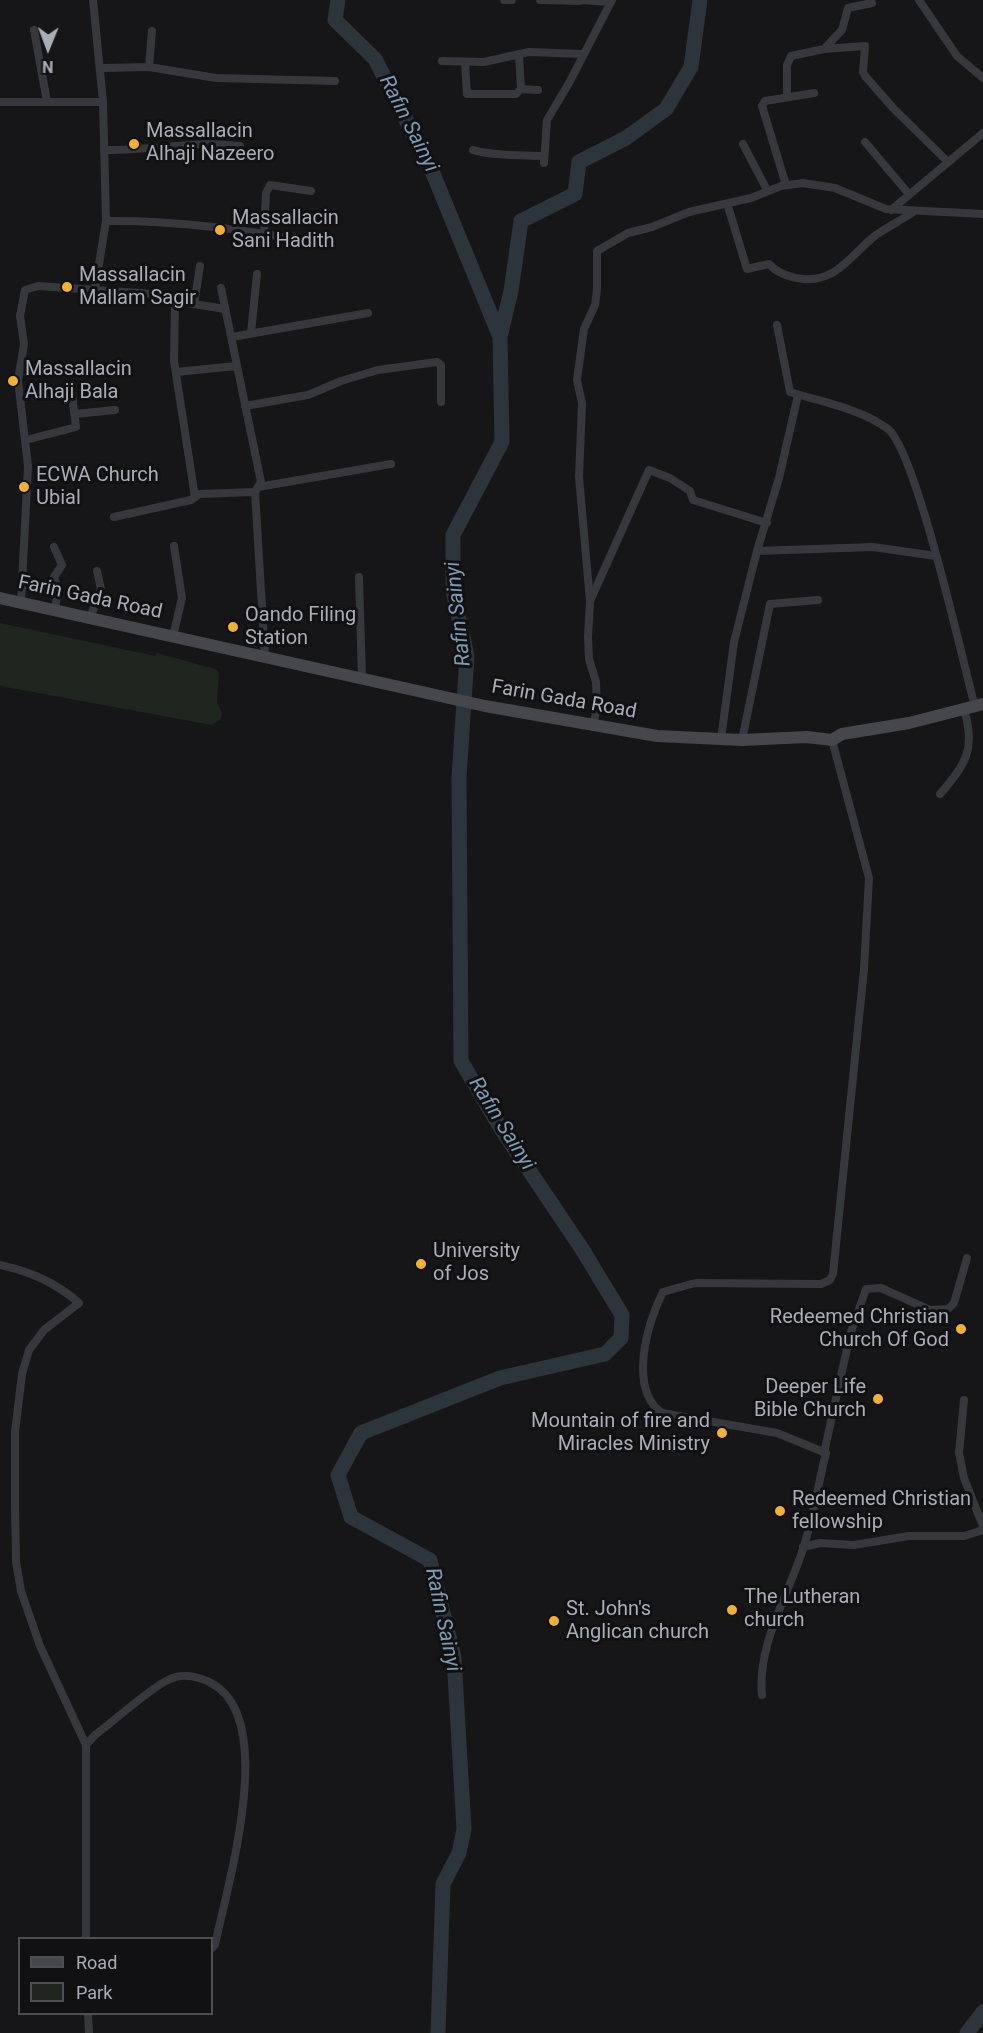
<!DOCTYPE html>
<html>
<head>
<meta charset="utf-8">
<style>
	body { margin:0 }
	#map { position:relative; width:983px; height:2033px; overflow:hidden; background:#161618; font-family:Roboto,sans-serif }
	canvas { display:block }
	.legend { position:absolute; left:18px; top:1937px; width:195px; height:78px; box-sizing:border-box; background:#111113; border:2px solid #4d4f55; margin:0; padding:8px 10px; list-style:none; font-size:18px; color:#a8adb8 }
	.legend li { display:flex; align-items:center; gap:12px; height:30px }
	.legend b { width:30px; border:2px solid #4d4f55 }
	.north { position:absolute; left:18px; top:18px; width:60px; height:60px; -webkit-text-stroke:4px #111113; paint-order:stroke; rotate:181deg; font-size:16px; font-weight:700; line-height:24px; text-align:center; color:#a8adb8 }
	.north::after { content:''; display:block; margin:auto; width:21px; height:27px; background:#a8adb8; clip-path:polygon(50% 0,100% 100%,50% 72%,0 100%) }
</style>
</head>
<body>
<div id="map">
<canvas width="983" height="2033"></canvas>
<ul class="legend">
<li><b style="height:8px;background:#45474d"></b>Road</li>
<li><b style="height:16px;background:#1e261f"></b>Park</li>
</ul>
<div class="north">N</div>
</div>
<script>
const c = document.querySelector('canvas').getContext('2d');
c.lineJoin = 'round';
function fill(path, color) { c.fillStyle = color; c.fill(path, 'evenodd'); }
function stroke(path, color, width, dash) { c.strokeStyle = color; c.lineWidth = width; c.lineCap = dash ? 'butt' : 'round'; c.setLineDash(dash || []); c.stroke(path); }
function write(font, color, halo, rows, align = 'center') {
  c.font = font + ' Roboto,sans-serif'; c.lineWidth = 6; c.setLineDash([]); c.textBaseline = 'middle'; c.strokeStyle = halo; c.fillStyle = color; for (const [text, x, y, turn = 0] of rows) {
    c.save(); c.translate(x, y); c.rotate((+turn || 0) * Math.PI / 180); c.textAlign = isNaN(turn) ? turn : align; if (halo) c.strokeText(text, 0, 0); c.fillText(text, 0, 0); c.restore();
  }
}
fill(new Path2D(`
	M 0,623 L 155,656 L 157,653 L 215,669 L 219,673 L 217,703 L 222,713 L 221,719 L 212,725 L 0,686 Z`), '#1e261f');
stroke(new Path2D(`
	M 338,0 L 335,20 L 375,59 L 432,171 L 500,337 L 502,442 L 453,535 L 453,591 L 467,656 L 459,777 L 461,1061 L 500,1127 L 582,1249 L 622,1315 L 621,1338 L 605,1354 L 500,1378 L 361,1433 L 338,1475 L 351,1517 L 430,1560 L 454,1657 L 464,1829 L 459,1853 L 443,1884 L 438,2033
	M 500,337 L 511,291 L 521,221 L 575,194 L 579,162 L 626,138 L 666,109 L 691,67 L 700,0
	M 967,2033 L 983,2012`), '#2c353c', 15);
stroke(new Path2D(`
	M 93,0 L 103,102 L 106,221 L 95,289
	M 504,0 L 512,0
	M 540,0 L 579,1
	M 579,0 L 611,2
	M 919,0 L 957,56 L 983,78
	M 34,30 L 47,102
	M 824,49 L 865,46 L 863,72 L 865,76 L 894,109 L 948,162
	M 519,55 L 521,89 L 538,90
	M 442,61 L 484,62 L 529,52 L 583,54
	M 465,63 L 467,94 L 516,94 L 521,89
	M 149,67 L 152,31
	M 100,68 L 149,67 L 216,78 L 335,81
	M 787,97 L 787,65 L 791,56 L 824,49 L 842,30 L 848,8 L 872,3 L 871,0
	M 0,102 L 103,102
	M 865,142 L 908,193
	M 743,144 L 767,190
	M 104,150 C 150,151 194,140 240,146
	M 473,150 C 492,156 523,155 544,156
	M 544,163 L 547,120 L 569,83 L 612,0
	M 786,185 L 762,106 L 765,101 L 814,93
	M 727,203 L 747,269 L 769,264 C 777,273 791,278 803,279 C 838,282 851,254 876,235 C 888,227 901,220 912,213
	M 891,210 L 983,133
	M 106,221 C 179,220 250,230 321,244
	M 264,233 L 266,193 L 270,185 L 311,191
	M 221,288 L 261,482 L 255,492 L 265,657
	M 175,301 L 174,361 L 195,497
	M 194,304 L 200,266
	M 777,325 L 790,392 C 821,402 862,409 888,429 C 916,451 963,662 975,707
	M 251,333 L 257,274
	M 232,337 L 368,313
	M 176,372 L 236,366
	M 245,406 L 308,395 L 341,381 L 378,370 L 437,362 L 441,365 L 441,402
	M 75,414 L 115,410
	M 26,440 L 76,427 L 71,387
	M 258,487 L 391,464
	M 114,517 L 191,500 L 199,494 L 255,492
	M 54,547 L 62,565 L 54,577 L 58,589 L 55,610
	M 757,551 L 873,547 L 936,556
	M 359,577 L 362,678
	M 590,601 L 649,470 L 670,478 L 690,491 L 693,500 L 767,523
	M 21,603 L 28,466 L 18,380 L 24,344 L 20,316 L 25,290 L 38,286 L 152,294 L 175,301 L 225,309
	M 90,618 L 101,589 L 97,571
	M 173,636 L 182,598 L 174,546
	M 593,727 L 597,707 L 596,682 L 589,659 L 588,637 L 590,601 L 579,477 L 582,403 L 577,380 L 584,329 L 595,305 L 597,290 L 597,251 L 628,233 L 652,227 L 689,212 L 751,198 L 781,186 L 803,183 L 835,188 L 886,209 L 983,214
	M 721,739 L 734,642 L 757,551 L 779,478 L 798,395
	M 742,740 L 770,604 L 818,600
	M 940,794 C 966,765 976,748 964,710
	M 0,1265 C 31,1272 55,1282 79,1303 L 44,1330 L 29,1350 L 22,1374 L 15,1432 L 15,1505 L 16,1562 L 21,1591 L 40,1646 L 86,1745 L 86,1938
	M 964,1400 L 959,1453 L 964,1478 L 983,1526
	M 824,1453 L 850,1335 L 866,1289 L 881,1288 L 930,1310 L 948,1309 L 954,1303 L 967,1258
	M 803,1547 L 820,1543 L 854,1545 L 909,1536 L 964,1536 L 983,1530
	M 762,1695 C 757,1645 788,1596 803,1549 C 813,1518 818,1485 826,1453 L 777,1433 L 662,1413 C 628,1389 647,1323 663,1292 L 695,1283 L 821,1284 L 830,1280 L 833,1274 L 864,969 L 869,878 L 832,740
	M 86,1745 L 95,1735 C 114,1721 149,1689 168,1680 C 182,1673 198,1676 211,1683 C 279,1718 227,1886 215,1945 L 212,1948
	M 88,2014 L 89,2033`), '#37383d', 8);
stroke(new Path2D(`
	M 0,598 L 485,706 L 657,736 L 742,740 L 807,737 L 832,740 L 842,734 L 909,723 L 983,704`), '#45474d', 12);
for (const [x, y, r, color] of [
	[134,144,6,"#f2b134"],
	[220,230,6,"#f2b134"],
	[67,287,6,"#f2b134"],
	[13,381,6,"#f2b134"],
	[24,487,6,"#f2b134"],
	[233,627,6,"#f2b134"],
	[421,1264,6,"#f2b134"],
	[961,1329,6,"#f2b134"],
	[878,1399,6,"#f2b134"],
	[722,1433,6,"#f2b134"],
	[780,1511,6,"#f2b134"],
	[732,1610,6,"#f2b134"],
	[554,1621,6,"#f2b134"]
]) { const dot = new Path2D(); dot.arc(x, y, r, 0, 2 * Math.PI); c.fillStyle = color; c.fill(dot); stroke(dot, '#111113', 2); }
write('20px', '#a8adb8', '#111113', [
	["Massallacin",146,132],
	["Alhaji Nazeero",146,155],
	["Massallacin",232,219],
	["Sani Hadith",232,242],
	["Massallacin",79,276],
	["Mallam Sagir",79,299],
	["Massallacin",25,370],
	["Alhaji Bala",25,393],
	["ECWA Church",36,476],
	["Ubial",36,499],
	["Oando Filing",245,616],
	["Station",245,639],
	["University",433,1252],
	["of Jos",433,1275],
	["Redeemed Christian",949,1318,"right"],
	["Church Of God",949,1341,"right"],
	["Deeper Life",866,1388,"right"],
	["Bible Church",866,1411,"right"],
	["Mountain of fire and",710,1422,"right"],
	["Miracles Ministry",710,1445,"right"],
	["Redeemed Christian",792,1500],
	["fellowship",792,1523],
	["The Lutheran",744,1598],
	["church",744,1621],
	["St. John's",566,1610],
	["Anglican church",566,1633]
], 'left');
write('20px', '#a8adb8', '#111113', [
	["Farin Gada Road",90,598,12],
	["Farin Gada Road",564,700,10]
]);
write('italic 21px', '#7f9bb3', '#111113', [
	["Rafin Sainyi",408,124,63],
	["Rafin Sainyi",459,614,-96],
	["Rafin Sainyi",501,1124,58],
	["Rafin Sainyi",442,1620,78]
]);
</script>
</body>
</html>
